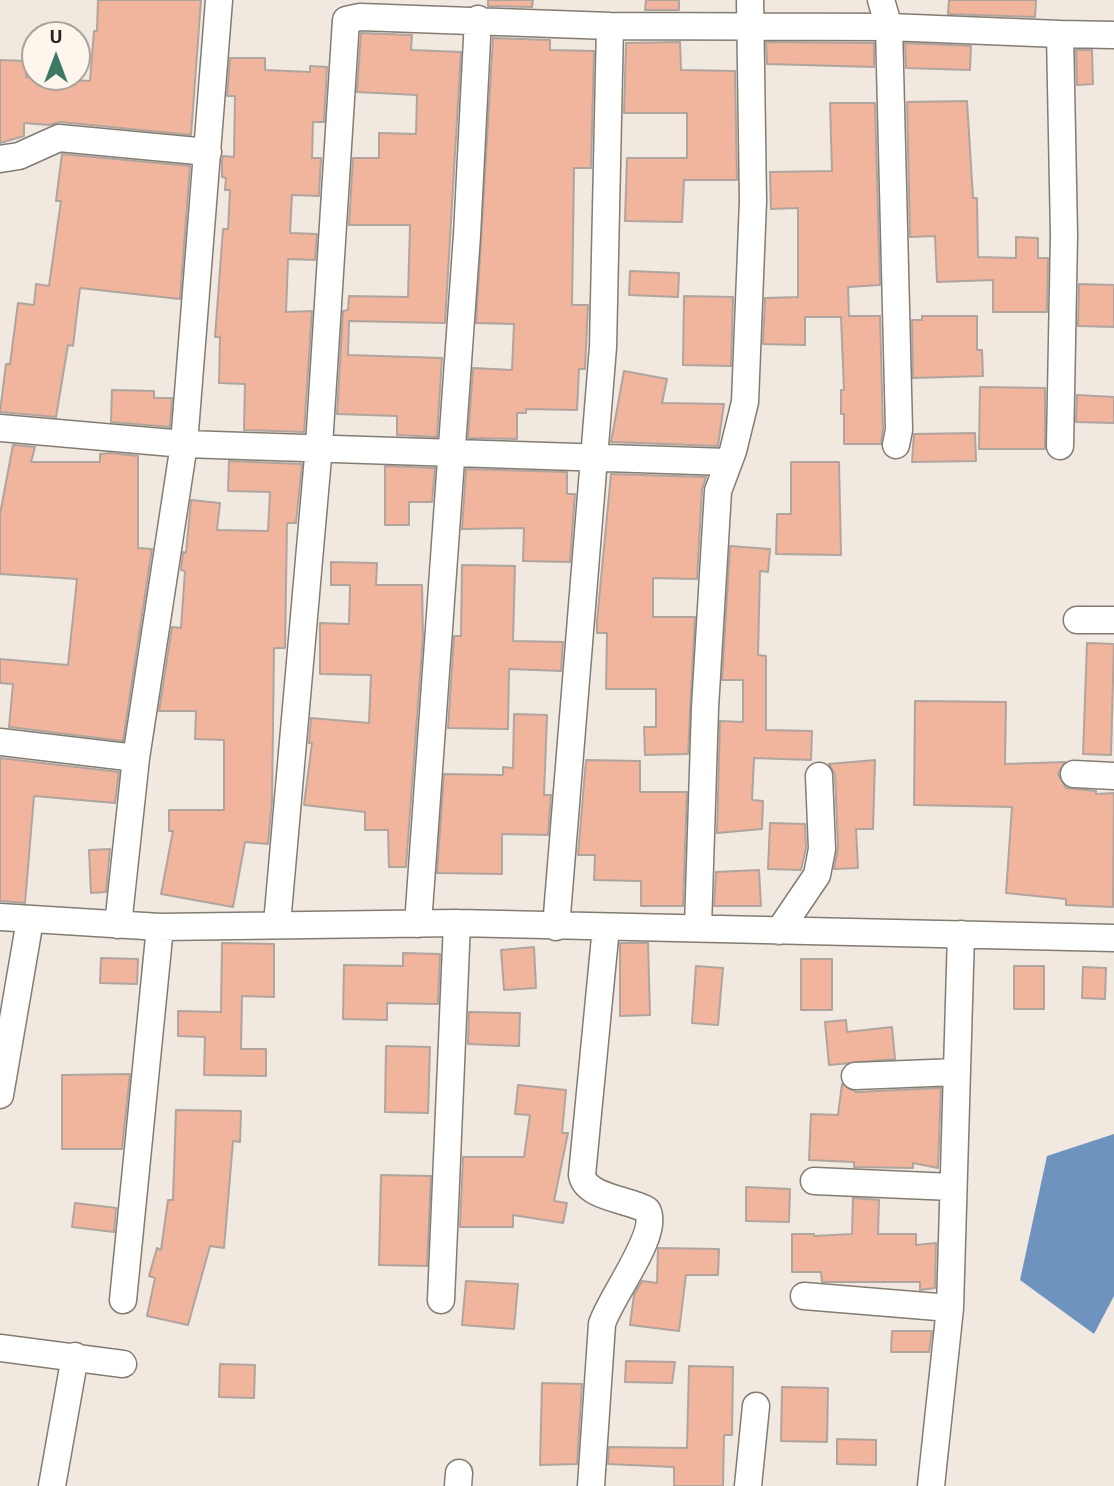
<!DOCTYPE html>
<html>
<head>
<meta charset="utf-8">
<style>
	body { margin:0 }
	#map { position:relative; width:1114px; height:1486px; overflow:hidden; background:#f1e8df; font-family:Roboto,sans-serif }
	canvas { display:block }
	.north { position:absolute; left:21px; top:21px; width:70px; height:70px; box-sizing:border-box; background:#fef6ec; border:2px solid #a9a39b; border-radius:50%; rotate:0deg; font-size:19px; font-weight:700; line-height:28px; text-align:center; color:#292622 }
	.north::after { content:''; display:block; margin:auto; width:24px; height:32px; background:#3d7a65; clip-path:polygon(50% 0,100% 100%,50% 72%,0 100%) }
</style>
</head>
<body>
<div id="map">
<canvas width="1114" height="1486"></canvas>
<div class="north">U</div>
</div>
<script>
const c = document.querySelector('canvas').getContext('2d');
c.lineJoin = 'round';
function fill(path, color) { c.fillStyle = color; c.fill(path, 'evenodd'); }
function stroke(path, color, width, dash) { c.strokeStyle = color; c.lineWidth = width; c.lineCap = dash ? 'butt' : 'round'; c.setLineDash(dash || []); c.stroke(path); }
fill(new Path2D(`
	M 1114,1134 L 1114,1296 L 1094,1334 L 1020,1280 L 1047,1156 Z`), '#6e93bf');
const building = new Path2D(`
	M 98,0 L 201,0 L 191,135 L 60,122 L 49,125 L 24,123 L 24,136 L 0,143 L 0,60 L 26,61 L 26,77 L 90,81 L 94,31 L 97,31 Z
	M 488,0 L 533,0 L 532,7 L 488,6 Z
	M 646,0 L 679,0 L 679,10 L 645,10 Z
	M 949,0 L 1036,0 L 1035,17 L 948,14 Z
	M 361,33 L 412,35 L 411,50 L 461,52 L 445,323 L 349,321 L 348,355 L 442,358 L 437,437 L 397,435 L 397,416 L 337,414 L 343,311 L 348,310 L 349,296 L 408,297 L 410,225 L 349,225 L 353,158 L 379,158 L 379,133 L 416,134 L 417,95 L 357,92 Z
	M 493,38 L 550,40 L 550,50 L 594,51 L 591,168 L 574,168 L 572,305 L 588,305 L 585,369 L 579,369 L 577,410 L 526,409 L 526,413 L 517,413 L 517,439 L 468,438 L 473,368 L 512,370 L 514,324 L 476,323 Z
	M 680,42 L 681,70 L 735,71 L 737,180 L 684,180 L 682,222 L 625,221 L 627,158 L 687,158 L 687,113 L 624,113 L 626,43 Z
	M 766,42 L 874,43 L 874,67 L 767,64 Z
	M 905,43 L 971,46 L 970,70 L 906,68 Z
	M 1076,50 L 1092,50 L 1093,84 L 1077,85 Z
	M 230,58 L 265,58 L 265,70 L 310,72 L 310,66 L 327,67 L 324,122 L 313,122 L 312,158 L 321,158 L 319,196 L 292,195 L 290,233 L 317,234 L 315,260 L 288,259 L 286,312 L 312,311 L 304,432 L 244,430 L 245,384 L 219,383 L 220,337 L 215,337 L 223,229 L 228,229 L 230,190 L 225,190 L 226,178 L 222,177 L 222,160 L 223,156 L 234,157 L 235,96 L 227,96 Z
	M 967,101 L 973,198 L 977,198 L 978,257 L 1016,258 L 1016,237 L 1038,238 L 1038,258 L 1048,258 L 1047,312 L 993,312 L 993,280 L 937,282 L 935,236 L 910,237 L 907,102 Z
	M 830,103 L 875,103 L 880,285 L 848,287 L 849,316 L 880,316 L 883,429 L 881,444 L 844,444 L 844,414 L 841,414 L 841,390 L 844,390 L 841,317 L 805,317 L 805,345 L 763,344 L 765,298 L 798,297 L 798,208 L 771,209 L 770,172 L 832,171 Z
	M 62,154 L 190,166 L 180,299 L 80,288 L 73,346 L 68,345 L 56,417 L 0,412 L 6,364 L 10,364 L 18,303 L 34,305 L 36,284 L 49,286 L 61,201 L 56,201 Z
	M 630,271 L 679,273 L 678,297 L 629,295 Z
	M 1079,284 L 1114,285 L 1114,327 L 1078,326 Z
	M 684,296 L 733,297 L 731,366 L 683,365 Z
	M 922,316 L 977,316 L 977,350 L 982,350 L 983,376 L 913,378 L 912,320 L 922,320 Z
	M 624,371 L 667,379 L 662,403 L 724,404 L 718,446 L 611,442 Z
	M 980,387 L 1045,388 L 1045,449 L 979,449 Z
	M 112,390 L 154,391 L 154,398 L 172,398 L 170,427 L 111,422 Z
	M 1077,395 L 1114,397 L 1114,423 L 1076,422 Z
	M 975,433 L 976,461 L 912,462 L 914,434 Z
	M 13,445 L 35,447 L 31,462 L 100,462 L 100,454 L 110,453 L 138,456 L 138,548 L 152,549 L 123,741 L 9,727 L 13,684 L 0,683 L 0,659 L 68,665 L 77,579 L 0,574 L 0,514 Z
	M 229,461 L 302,464 L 296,523 L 287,523 L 285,648 L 274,648 L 272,801 L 268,844 L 245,842 L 233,907 L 161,894 L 173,831 L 169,831 L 169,810 L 224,810 L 224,740 L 195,739 L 196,711 L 159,711 L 172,627 L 181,628 L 185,571 L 181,570 L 183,552 L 186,553 L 191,500 L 220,503 L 217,530 L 268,531 L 270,492 L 228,491 Z
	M 791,462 L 839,462 L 841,555 L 776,554 L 777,514 L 791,514 Z
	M 385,466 L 435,468 L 432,502 L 409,502 L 409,525 L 385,525 Z
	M 466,469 L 567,472 L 567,494 L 575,494 L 570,562 L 523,561 L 524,528 L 462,529 Z
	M 611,474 L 706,477 L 702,490 L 697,579 L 653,578 L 653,617 L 695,617 L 688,754 L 645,755 L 644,727 L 656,727 L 656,689 L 606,689 L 607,633 L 597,633 L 597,621 Z
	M 730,546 L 770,549 L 768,572 L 760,571 L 758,655 L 766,656 L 766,730 L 812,731 L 811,760 L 754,758 L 752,800 L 763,801 L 762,829 L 717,833 L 720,721 L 743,722 L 743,680 L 722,680 Z
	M 331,562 L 377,563 L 376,585 L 422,585 L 423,636 L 406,867 L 389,867 L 388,830 L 365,830 L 365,812 L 304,805 L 312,743 L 309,743 L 311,718 L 369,723 L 371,675 L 320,674 L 320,623 L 349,624 L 350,585 L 331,585 Z
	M 462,565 L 515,566 L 513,641 L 563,642 L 561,671 L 509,669 L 508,729 L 448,728 L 454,636 L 461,636 Z
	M 1087,643 L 1114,644 L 1111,755 L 1083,754 Z
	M 915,701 L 1006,702 L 1005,764 L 1065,762 L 1058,774 L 1066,788 L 1096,791 L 1096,794 L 1114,793 L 1113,907 L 1066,905 L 1066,899 L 1006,893 L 1012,807 L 914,805 Z
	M 514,714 L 547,715 L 544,795 L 551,795 L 548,835 L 502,834 L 502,874 L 437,873 L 444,774 L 503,775 L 503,767 L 513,768 Z
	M 0,758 L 119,772 L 115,803 L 34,796 L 25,903 L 0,901 Z
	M 586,760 L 640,761 L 640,792 L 687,792 L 683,906 L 641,906 L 641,881 L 594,880 L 595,855 L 578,855 Z
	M 875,760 L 873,829 L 856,829 L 858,868 L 834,869 L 838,848 L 835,775 L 829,764 Z
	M 770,823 L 805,824 L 806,848 L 801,870 L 768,869 Z
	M 110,849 L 106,892 L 91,893 L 89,850 Z
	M 759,870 L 761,906 L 714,906 L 716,872 Z
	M 222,943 L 274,944 L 274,997 L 242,996 L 241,1049 L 266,1049 L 266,1076 L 204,1075 L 205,1037 L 178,1036 L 178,1011 L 221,1012 Z
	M 620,943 L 648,943 L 650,1015 L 620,1016 Z
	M 534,947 L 536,988 L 504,990 L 501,950 Z
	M 403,953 L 440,954 L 438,1004 L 387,1003 L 387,1020 L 343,1019 L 344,965 L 403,966 Z
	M 101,958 L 138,959 L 137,984 L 100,983 Z
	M 801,959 L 832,959 L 832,1010 L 801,1010 Z
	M 696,966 L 723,968 L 718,1025 L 692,1023 Z
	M 1014,966 L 1044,966 L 1044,1009 L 1014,1009 Z
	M 1083,967 L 1106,968 L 1105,999 L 1082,998 Z
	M 469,1012 L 520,1013 L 519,1046 L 468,1044 Z
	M 846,1020 L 847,1032 L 892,1027 L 895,1059 L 829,1065 L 825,1022 Z
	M 386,1046 L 430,1047 L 428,1113 L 385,1112 Z
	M 130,1074 L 122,1149 L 62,1149 L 62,1075 Z
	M 842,1084 L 856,1092 L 941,1088 L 938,1168 L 913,1163 L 913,1168 L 854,1167 L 854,1162 L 809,1160 L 811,1114 L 838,1115 Z
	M 518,1085 L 566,1090 L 562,1133 L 568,1133 L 554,1201 L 567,1203 L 563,1223 L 513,1215 L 513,1227 L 460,1227 L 463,1157 L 524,1157 L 530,1115 L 515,1114 Z
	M 176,1110 L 241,1111 L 240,1142 L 233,1141 L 224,1248 L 210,1246 L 188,1325 L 147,1316 L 155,1278 L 149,1276 L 157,1248 L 161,1250 L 168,1200 L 173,1200 Z
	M 381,1175 L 431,1176 L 427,1266 L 379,1265 Z
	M 746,1187 L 790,1189 L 789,1222 L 746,1221 Z
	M 853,1198 L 879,1200 L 878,1234 L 916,1234 L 916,1245 L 936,1243 L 935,1288 L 920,1290 L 920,1282 L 822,1282 L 821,1272 L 792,1272 L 792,1234 L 814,1234 L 814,1236 L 852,1234 Z
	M 75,1203 L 116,1208 L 114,1232 L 72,1227 Z
	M 658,1248 L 719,1249 L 718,1275 L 686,1275 L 679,1331 L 630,1325 L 634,1295 L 642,1281 L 657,1283 Z
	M 466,1281 L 518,1284 L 514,1329 L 462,1325 Z
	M 892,1331 L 932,1331 L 929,1352 L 891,1352 Z
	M 626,1361 L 675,1362 L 672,1383 L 625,1382 Z
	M 220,1364 L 255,1365 L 254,1398 L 219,1397 Z
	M 689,1366 L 733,1367 L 732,1435 L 724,1435 L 723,1486 L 674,1486 L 674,1467 L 608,1464 L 609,1447 L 687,1448 Z
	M 542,1383 L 582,1384 L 577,1464 L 540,1465 Z
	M 782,1387 L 828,1388 L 827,1442 L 781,1441 Z
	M 837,1439 L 876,1440 L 876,1465 L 837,1464 Z`);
fill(building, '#f1b59d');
stroke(building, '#b0a49f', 2);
const minor = new Path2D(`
	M 881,0 L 889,27 L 1060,34 L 1064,235 L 1060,446
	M 1060,34 L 1114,35
	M 0,159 L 19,156 L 59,138 L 208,152
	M 0,428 L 184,444 L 727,462
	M 1077,620 L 1114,620
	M 0,742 L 136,758
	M 1074,774 L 1114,776
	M 0,917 L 160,927 L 457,923 L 1114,938
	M 277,924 L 319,446 L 346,20 L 360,17 L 610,26 L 889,27 L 899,430 L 896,445
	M 418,924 L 467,235 L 478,19
	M 118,925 L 136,758 L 184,444 L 219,0
	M 556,927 L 603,347 L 610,26
	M 698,927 L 705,708 L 718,491 L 733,451 L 745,402 L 753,201 L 750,0
	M 779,931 L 817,875 L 822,849 L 819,776
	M 855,1076 L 957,1072
	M 0,1095 L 30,920
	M 814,1181 L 952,1187
	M 804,1296 L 950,1308
	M 123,1300 L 160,927
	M 441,1300 L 457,923
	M 0,1348 L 123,1364
	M 52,1486 L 75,1356
	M 458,1486 L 459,1473
	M 591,1486 L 602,1324 C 610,1297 661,1233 647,1210 C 629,1199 586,1198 582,1175 L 606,927
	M 748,1486 L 756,1406
	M 931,1486 L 950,1308 L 961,934`);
stroke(minor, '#837c73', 29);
stroke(minor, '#fff', 26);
</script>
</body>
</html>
